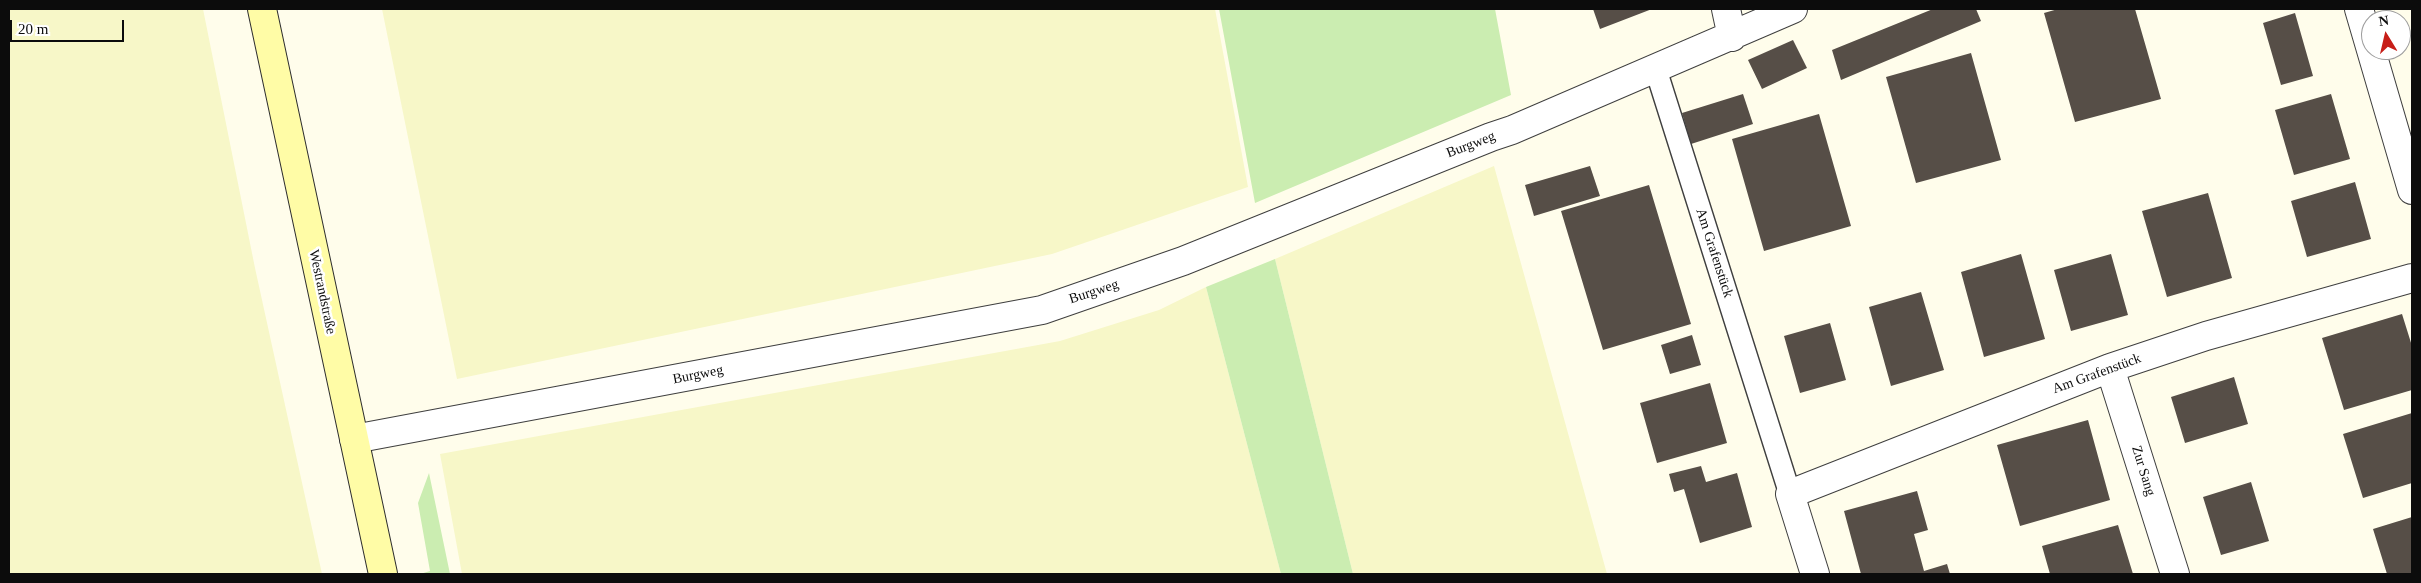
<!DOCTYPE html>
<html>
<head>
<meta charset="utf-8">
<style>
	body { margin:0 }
	#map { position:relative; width:2421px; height:583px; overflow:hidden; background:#fffdeb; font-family:"Times New Roman",serif }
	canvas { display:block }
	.frame { position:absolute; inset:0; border:10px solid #0c0c0c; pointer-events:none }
	.north { position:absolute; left:2361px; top:10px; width:50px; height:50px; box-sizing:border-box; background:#fff; border:1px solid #9e9e9e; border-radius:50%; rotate:351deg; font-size:14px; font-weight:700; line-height:20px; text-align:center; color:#0c0c0c }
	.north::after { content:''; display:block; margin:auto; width:18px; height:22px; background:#c71e18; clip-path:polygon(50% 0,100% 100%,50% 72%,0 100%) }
	.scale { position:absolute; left:10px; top:20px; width:114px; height:22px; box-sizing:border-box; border:2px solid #0c0c0c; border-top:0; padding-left:6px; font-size:15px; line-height:18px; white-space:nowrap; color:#0c0c0c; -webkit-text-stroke:4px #fff; paint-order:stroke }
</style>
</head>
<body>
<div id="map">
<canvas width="2421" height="583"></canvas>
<div class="frame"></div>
<div class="north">N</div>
<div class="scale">20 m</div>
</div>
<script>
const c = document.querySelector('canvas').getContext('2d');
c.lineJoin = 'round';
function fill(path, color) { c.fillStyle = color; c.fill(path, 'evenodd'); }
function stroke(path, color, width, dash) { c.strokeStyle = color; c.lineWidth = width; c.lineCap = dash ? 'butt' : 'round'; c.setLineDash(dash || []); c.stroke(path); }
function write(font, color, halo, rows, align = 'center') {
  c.font = font + ' "Times New Roman",serif'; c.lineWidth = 5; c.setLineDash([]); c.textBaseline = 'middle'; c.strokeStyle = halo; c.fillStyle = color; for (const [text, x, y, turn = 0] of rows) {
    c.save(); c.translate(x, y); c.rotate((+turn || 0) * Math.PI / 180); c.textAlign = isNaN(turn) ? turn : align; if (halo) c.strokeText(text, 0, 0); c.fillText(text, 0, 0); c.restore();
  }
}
fill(new Path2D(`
	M 9,9 L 203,9 L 255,268 L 322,574 L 9,574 Z
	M 382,9 L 1215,9 L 1248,187 L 1052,254 L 457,379 Z
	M 1494,166 L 1607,574 L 1353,574 L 1275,259 Z
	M 1206,287 L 1281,574 L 462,574 L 440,454 L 1060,341 L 1159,310 Z`), '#f7f7c8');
fill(new Path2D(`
	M 1219,9 L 1495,9 L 1511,95 L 1255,203 Z
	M 1275,259 L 1353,574 L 1281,574 L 1206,287 Z
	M 429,473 L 450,574 L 420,574 L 430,571 L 418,503 Z`), '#cbedb1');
fill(new Path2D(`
	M 1593,9 L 1652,9 L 1600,29 Z
	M 1933,9 L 1976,9 L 1981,21 L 1841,80 L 1832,50 Z
	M 2058,9 L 2135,9 L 2161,99 L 2075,122 L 2044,13 Z
	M 2295,13 L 2313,76 L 2281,85 L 2263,23 Z
	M 1793,40 L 1807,68 L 1762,89 L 1748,60 Z
	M 1971,53 L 2001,160 L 1916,183 L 1886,77 Z
	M 1743,94 L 1753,124 L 1691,144 L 1682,113 Z
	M 2331,94 L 2350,159 L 2294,175 L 2275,110 Z
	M 1819,114 L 1851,226 L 1764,251 L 1732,139 Z
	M 1590,166 L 1600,196 L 1534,216 L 1525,185 Z
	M 2355,182 L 2371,239 L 2307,257 L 2291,201 Z
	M 1649,185 L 1691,324 L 1603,350 L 1561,211 Z
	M 2208,193 L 2232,278 L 2167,297 L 2142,211 Z
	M 2021,254 L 2045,339 L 1984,357 L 1961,272 Z
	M 2111,254 L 2128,315 L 2071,331 L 2054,270 Z
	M 1921,292 L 1944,370 L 1891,386 L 1869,307 Z
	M 2402,314 L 2412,346 L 2412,390 L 2344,410 L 2322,338 Z
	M 1830,323 L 1846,380 L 1800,393 L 1784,336 Z
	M 1692,335 L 1701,365 L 1670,374 L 1661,345 Z
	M 2234,377 L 2248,424 L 2185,443 L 2171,397 Z
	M 1710,383 L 1727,443 L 1657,463 L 1640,403 Z
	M 2412,413 L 2412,483 L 2363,498 L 2343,434 Z
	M 2088,420 L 2110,500 L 2020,526 L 1997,445 Z
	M 1701,466 L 1706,482 L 1737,473 L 1752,527 L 1700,543 L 1684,489 L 1674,492 L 1669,474 Z
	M 2251,482 L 2269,541 L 2221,555 L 2203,497 Z
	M 1917,491 L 1928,530 L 1914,534 L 1924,571 L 1947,564 L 1950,574 L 1861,574 L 1844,511 Z
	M 2412,517 L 2412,574 L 2387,574 L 2373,529 Z
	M 2118,525 L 2133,574 L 2050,574 L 2042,546 Z`), '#564e47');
const lane = new Path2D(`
	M 1656,70 L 1790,494`);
const street = new Path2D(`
	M 1726,9 L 1732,37
	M 2359,9 L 2371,50
	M 2371,50 L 2412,190
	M 2110,368 L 2175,574
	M 354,439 L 1042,310 L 1183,261 L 1491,137 L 1512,130 L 1793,9
	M 1815,574 L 1790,494 L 2110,368 L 2206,336 L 2412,278`);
const secondary = new Path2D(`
	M 262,9 L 383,574`);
stroke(lane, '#3f3f3f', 24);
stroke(street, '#3f3f3f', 30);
stroke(secondary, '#2e2e2e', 30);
stroke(lane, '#fff', 21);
stroke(street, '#fff', 28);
stroke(secondary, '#fffca6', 28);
write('14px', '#0c0c0c', '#fff', [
	["Burgweg",1471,145,-21],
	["Am Grafenstück",1714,253,72],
	["Westrandstraße",322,292,78],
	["Burgweg",1094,292,-18],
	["Am Grafenstück",2097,374,-20],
	["Burgweg",698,375,-11],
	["Zur Sang",2143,471,73]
]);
</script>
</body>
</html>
